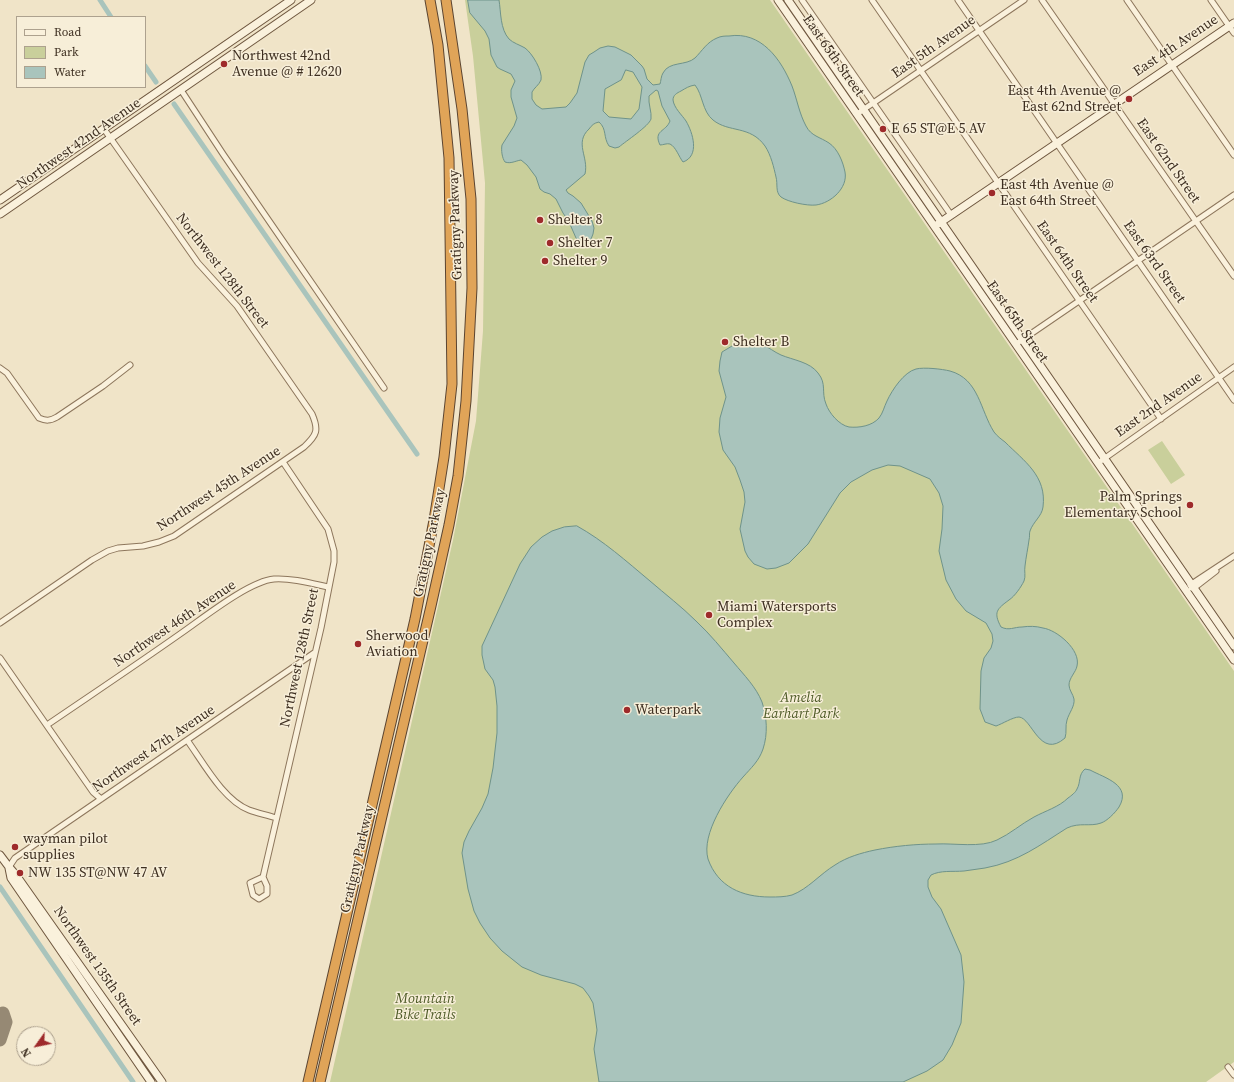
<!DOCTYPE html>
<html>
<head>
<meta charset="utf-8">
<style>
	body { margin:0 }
	#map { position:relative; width:1234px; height:1082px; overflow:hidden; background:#f0e4c8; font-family:"Source Serif 4",serif }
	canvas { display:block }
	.legend { position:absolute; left:16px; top:16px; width:130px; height:72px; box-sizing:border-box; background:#f7eed8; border:1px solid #ada18e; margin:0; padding:5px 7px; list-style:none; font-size:12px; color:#3d2e20 }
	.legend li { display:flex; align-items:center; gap:8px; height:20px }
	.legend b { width:20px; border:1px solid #ada18e }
	.north { position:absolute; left:16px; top:1026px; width:40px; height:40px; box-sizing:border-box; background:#f7eed8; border:1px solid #ada18e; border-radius:50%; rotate:237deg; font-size:11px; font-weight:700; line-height:16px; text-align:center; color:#3d2e20 }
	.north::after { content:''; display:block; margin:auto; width:14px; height:18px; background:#9e2a2b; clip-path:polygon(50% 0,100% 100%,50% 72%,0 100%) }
</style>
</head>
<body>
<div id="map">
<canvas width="1234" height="1082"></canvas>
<ul class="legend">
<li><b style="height:5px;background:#faf1dc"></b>Road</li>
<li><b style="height:11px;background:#c9cf9b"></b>Park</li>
<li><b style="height:11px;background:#a9c4bc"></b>Water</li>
</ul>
<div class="north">N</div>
</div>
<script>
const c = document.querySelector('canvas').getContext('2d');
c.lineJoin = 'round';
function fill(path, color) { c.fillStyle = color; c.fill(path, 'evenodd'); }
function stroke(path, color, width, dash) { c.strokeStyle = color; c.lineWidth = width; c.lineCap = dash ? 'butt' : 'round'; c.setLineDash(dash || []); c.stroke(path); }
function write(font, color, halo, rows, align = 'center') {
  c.font = font + ' "Source Serif 4",serif'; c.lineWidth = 3; c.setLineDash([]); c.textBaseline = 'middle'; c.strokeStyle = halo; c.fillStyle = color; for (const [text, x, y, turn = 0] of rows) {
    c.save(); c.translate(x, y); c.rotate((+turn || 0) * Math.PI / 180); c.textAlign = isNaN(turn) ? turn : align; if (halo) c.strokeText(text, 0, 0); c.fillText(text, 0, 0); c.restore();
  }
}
fill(new Path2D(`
	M 465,0 L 770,0 L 1234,671 L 1234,1062 L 1206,1082 L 330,1082 L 453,540 L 476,421 L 483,331 L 485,183 L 473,56 Z
	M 1162,441 L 1185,475 L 1171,484 L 1148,450 Z`), '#c9cf9b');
const water = new Path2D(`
	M 468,0 L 499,0 C 501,12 500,29 509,39 C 513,43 520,45 525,48 C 532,53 543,71 541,80 C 539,85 534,88 532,92 L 532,99 L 536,105 L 542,109 L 566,107 L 570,103 L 577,93 L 585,62 L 589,55 L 594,52 L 600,48 L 608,46 L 615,47 L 631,55 L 642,66 L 644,69 L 647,79 L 653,85 L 660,84 C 661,81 661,76 663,73 C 669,61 686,66 695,58 C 702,51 707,42 717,38 C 721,36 725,36 729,36 C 761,31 781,59 792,86 C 797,99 799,113 806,126 C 811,136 820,137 829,143 C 838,149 843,162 845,172 C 848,188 831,203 816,205 C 807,206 788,202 781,197 C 775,192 778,184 776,177 C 774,168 771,155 765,146 C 750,125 729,133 713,120 C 702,111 703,95 695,85 C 689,86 686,88 681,91 C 677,93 673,95 673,100 C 674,108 682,115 686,121 C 693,133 700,156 683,162 C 679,157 676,147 670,144 C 667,143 663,145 660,145 C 653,130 666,132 670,121 L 662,106 L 658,91 L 656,90 L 649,96 C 648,104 652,112 651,119 C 649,126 626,141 619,147 L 615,148 L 609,146 C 603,137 607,129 599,122 C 594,123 592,125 589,129 C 574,143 589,157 585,174 L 566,190 L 568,193 L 573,196 L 581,203 L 592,221 L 594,228 L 593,234 L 591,239 L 589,242 L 585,243 L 580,242 L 576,238 L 569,222 L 563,213 L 556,199 L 550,194 L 544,192 L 540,189 L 536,177 L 527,165 L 521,160 C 515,161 511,164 505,162 C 502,158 501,150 502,145 L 514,126 L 517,118 L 511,97 L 511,90 L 515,81 L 511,74 L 500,69 L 497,67 L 491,55 L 489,39 L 485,31 L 470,13 ZM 626,70 L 633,72 L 642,87 L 639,109 L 631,119 L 609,117 L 603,111 L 605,89 L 621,80 Z
	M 738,344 C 746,344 754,344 762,345 C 769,347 774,352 781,355 C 793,360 810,362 818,373 C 827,384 821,392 826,404 C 829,413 839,425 849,427 C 859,428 872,426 879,418 C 883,413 884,407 887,401 C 892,390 904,372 916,369 C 924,367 942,369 950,371 C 979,379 980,410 994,432 C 997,436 1001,439 1005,442 C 1024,461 1047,476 1043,507 C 1042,516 1033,522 1030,531 C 1029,533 1030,537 1029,540 C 1028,548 1026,557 1025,566 C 1024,571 1026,576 1024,581 C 1021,587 1015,596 1009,600 C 997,609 993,612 1001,627 C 1009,631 1014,627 1022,627 C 1029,626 1036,626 1043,628 C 1057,630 1081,650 1077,666 C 1076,672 1069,678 1069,685 C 1069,690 1073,694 1074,699 C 1075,706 1069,713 1067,720 C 1065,726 1067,732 1065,738 C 1040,760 1032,718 1019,717 C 1013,717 1002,724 996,726 L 985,722 L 980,709 L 981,671 L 984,658 L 991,648 L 993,641 L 992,634 L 986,623 L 966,611 L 956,599 L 946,580 L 939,551 L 942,529 L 943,506 L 939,493 L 930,479 L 900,466 L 888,465 L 872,470 L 851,482 L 840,493 L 808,544 L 789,563 L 776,568 L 767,569 L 754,564 L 748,557 L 745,551 L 740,529 L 745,502 L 744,492 L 740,480 L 735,467 L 723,450 L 719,432 L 720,418 L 726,397 L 719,371 L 720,361 L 722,352 L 732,346 Z
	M 577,526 C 604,541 626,561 650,581 C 665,594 682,607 696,621 C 710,634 722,649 734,663 C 744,675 756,687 762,702 C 767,717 768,734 763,749 C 759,761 751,768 743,777 C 727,795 701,834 708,859 C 718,887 742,897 770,897 C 777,897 785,897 792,895 C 808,889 820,874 835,865 C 847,857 861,853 875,850 C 895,846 916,844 936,844 C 954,843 981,848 997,840 C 1010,834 1021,824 1034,817 C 1045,811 1059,807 1068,798 C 1071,796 1076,792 1077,789 C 1081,782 1078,775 1085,769 L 1090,770 C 1105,778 1132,785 1119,807 C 1115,813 1107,821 1101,823 C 1090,827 1080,822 1067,828 C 1040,845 1018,862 985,868 C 978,869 971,870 964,871 C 952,872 941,870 931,875 L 928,880 L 928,887 L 932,897 L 941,909 L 961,955 L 964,982 L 961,1023 L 952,1045 L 943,1060 L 927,1071 L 903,1082 L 599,1082 L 594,1049 L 597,1030 L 595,1016 L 593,1003 L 589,996 L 583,988 L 575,984 L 541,975 L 522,967 L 502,951 L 490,938 L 480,923 L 474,911 L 468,889 L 462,853 L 464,842 L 469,831 L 482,808 L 488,794 L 493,768 L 497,733 L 497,706 L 495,687 L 493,680 L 485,669 L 482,655 L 482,646 L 520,564 L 531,547 L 542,537 L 552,531 L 564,527 Z`);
fill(water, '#a9c4bc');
stroke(water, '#6f938a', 1);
stroke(new Path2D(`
	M 100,0 L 111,17
	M 145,66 L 156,82
	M 174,104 L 417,454
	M 0,887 L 133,1082`), '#a9c4bc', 5);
stroke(new Path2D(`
	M 0,1040 L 6,1022 L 3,1013`), '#968974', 13);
const street = new Path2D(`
	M 802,0 L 951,215
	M 872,0 L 1161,419
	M 958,0 L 1234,400
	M 1042,0 L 1234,276
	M 1127,0 L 1234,155
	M 1211,0 L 1234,33
	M 181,90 L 223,154 L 384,388
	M 857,114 L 1024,0
	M 1016,344 L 1234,195
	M 0,368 L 7,373 L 39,418 C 46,421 50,421 57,417 L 103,386 L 130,365
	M 1098,463 L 1234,367
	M 1190,585 L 1234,556
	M 1191,588 L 1194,588 L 1216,571
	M 0,623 L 92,560 L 108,551 L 118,548 L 143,546 L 159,542 L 174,536 L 304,447 C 317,435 319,430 312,414 L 237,306 L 198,263 L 104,129
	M 0,658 L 93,792 L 101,799
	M 47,725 C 91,695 136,665 180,634 C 202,619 249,581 274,579 C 292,578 310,583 328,587
	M 187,740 C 203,762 223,800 249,810 C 257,813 267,815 276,818
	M 9,867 L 15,858 L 314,653
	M 263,877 L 250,883 L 253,895 L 259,899 L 267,894 L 267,886 L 263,877 L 321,628 L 334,562 L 334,551 L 328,529 L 283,462
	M 1228,1067 L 1234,1075`);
const secondary = new Path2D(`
	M 778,0 L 1234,660
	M 788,0 L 1234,646
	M 0,200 L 291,0
	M 0,214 L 311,0
	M 938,224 L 1234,23
	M 0,855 L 9,867 L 16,875 L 162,1082
	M 9,868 L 11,878 L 151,1082`);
const highway = new Path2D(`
	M 308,1082 L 415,619 L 434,520 L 444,457 L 452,384 L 449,158 L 438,45 L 430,0
	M 320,1082 L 431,606 L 449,525 L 458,476 L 466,401 L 472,288 L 471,199 L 462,109 L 446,0`);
stroke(street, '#8d765c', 7);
stroke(secondary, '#6f573f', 9);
stroke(highway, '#5b4430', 11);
stroke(street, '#faf1dc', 5);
stroke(secondary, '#faf1dc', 7);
stroke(highway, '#e0a458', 9);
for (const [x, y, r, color] of [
	[224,64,4,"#9e2a2b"],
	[1129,99,4,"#9e2a2b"],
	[883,129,4,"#9e2a2b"],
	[992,193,4,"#9e2a2b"],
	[540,220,4,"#9e2a2b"],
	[550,243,4,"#9e2a2b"],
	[545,261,4,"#9e2a2b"],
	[725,342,4,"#9e2a2b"],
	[1190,505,4,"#9e2a2b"],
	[709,615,4,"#9e2a2b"],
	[358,644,4,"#9e2a2b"],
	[627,710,4,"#9e2a2b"],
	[15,847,4,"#9e2a2b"],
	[20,873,4,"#9e2a2b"]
]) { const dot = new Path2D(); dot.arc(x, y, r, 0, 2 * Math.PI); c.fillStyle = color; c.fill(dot); stroke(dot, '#f7eed8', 1.5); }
write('14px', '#3d2e20', '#f7eed8', [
	["East 4th Avenue",1176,46,-34],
	["East 5th Avenue",934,47,-35],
	["East 65th Street",833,56,55],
	["Northwest 42nd Avenue",79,144,-35],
	["East 62nd Street",1168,161,55],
	["Gratigny Parkway",456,225,-92],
	["East 64th Street",1067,262,55],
	["East 63rd Street",1154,262,55],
	["Northwest 128th Street",222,271,52],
	["East 65th Street",1017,322,55],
	["East 2nd Avenue",1159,405,-35],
	["Northwest 45th Avenue",219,489,-33],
	["Gratigny Parkway",430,543,-78],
	["Northwest 46th Avenue",175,624,-34],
	["Northwest 128th Street",300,658,-78],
	["Northwest 47th Avenue",154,749,-34],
	["Gratigny Parkway",358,859,-77],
	["Northwest 135th Street",97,966,55]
]);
write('14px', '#3d2e20', '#f7eed8', [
	["Northwest 42nd",232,56],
	["Avenue @ # 12620",232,72],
	["East 4th Avenue @",1121,91,"right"],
	["East 62nd Street",1121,107,"right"],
	["E 65 ST@E 5 AV",891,129],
	["East 4th Avenue @",1000,185],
	["East 64th Street",1000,201],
	["Shelter 8",548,220],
	["Shelter 7",558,243],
	["Shelter 9",553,261],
	["Shelter B",733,342],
	["Palm Springs",1182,497,"right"],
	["Elementary School",1182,513,"right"],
	["Miami Watersports",717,607],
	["Complex",717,623],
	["Sherwood",366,636],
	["Aviation",366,652],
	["Waterpark",635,710],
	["wayman pilot",23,839],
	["supplies",23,855],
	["NW 135 ST@NW 47 AV",28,873]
], 'left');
write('italic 14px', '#4d5a26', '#f7eed8', [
	["Amelia",801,698],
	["Earhart Park",801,714],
	["Mountain",425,999],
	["Bike Trails",425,1015]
]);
</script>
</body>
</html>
